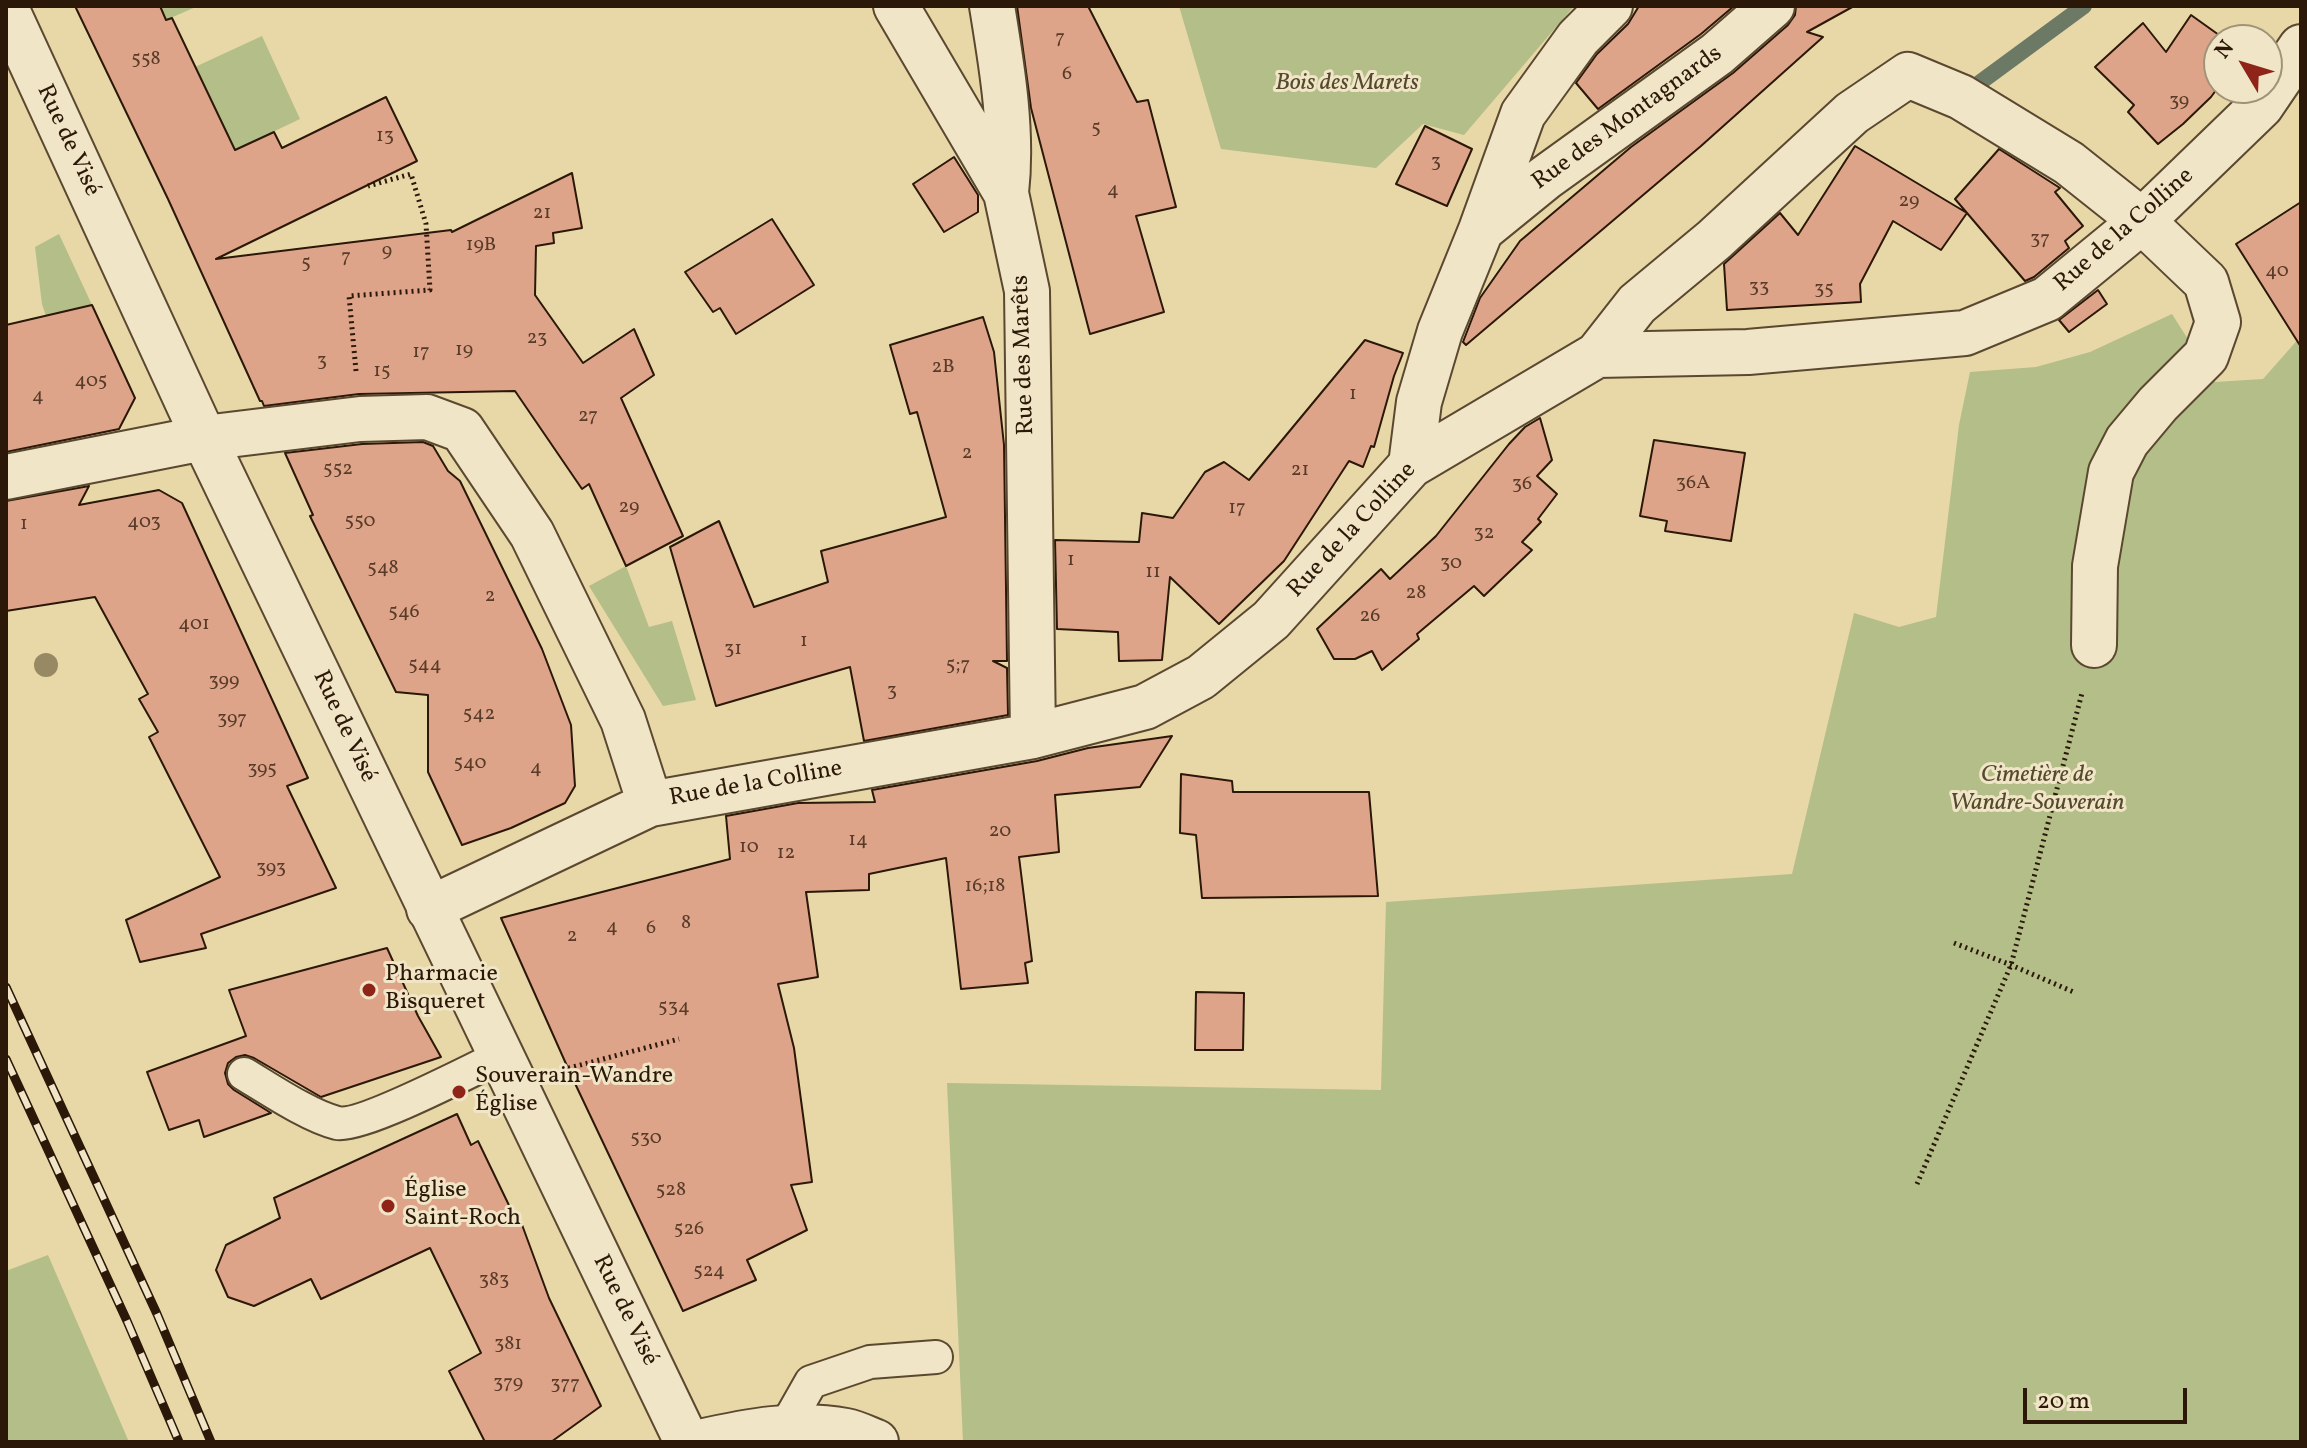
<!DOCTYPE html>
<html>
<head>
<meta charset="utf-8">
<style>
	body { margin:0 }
	#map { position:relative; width:2307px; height:1448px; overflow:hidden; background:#e8d7a7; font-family:Vollkorn,serif }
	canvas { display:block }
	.frame { position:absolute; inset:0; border:8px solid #2b1808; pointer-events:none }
	.north { position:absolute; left:2203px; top:24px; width:80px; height:80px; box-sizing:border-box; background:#f0e5c6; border:2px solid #a1937a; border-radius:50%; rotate:308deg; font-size:22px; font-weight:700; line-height:32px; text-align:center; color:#2b1808 }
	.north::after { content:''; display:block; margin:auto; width:28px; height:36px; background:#8f2418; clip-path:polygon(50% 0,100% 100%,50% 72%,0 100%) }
	.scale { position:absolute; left:2023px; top:1388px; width:164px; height:36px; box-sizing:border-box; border:4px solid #2b1808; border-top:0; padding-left:10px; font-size:24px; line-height:28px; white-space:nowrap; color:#2b1808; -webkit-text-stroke:6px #f0e5c6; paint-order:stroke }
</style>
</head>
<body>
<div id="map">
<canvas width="2307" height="1448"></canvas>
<div class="frame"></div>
<div class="north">N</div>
<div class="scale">20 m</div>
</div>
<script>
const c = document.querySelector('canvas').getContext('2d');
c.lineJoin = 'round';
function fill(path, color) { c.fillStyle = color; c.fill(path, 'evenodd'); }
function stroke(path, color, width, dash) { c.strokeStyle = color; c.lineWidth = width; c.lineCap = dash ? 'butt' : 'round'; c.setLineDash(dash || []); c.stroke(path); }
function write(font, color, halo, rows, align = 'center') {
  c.font = font + ' Vollkorn,serif'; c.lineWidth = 6; c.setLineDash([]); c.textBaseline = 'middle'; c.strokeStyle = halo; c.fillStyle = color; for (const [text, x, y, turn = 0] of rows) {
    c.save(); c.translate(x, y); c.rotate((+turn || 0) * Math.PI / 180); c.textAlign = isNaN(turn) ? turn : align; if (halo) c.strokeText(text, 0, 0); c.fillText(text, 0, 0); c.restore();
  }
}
fill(new Path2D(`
	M 160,6 L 198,6 L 166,20 Z
	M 1179,6 L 1574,6 L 1464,135 L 1423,124 L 1376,168 L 1221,149 Z
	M 262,36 L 300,119 L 161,185 L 144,151 L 217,114 L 195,67 Z
	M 59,234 L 92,305 L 46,316 L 42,304 L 35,247 Z
	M 2172,314 L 2215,382 L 2263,379 L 2301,336 L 2301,1442 L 963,1442 L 947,1083 L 1381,1090 L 1386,902 L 1792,874 L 1854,613 L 1899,627 L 1936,617 L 1959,425 L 1970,372 L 2036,367 L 2090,352 Z
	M 626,566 L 649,627 L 672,621 L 696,700 L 663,706 L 589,586 Z
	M 48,1255 L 129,1442 L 6,1442 L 6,1271 Z`), '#b4be88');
stroke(new Path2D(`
	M 1963,95 L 2084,6`), '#6c7965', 16);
const building = new Path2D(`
	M 75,6 L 160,6 L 166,20 L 172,18 L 235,150 L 274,132 L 282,148 L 386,97 L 417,161 L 216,259 L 451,230 L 452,232 L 572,173 L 582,228 L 553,233 L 554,243 L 536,246 L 535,295 L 583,363 L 634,329 L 654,375 L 621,398 L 683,536 L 626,566 L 589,484 L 582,489 L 515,391 L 359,394 L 264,406 L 262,401 L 260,401 L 168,199 Z
	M 1017,6 L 1088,6 L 1137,102 L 1148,100 L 1176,207 L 1136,216 L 1164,312 L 1090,334 L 1031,108 Z
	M 1639,6 L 1734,6 L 1701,34 L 1598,109 L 1576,83 L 1597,54 L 1628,24 Z
	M 1796,6 L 1854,6 L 1807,32 L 1823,37 L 1701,146 L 1466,345 L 1463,342 L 1480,298 L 1520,241 L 1631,147 L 1733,73 L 1788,25 L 1795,15 Z
	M 2191,15 L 2219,35 L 2219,86 L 2211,97 L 2183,124 L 2158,144 L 2128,112 L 2134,105 L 2095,67 L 2143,23 L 2166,52 Z
	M 1425,126 L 1472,149 L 1447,206 L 1396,184 Z
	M 1855,146 L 1967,213 L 1955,199 L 1999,149 L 2060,188 L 2055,192 L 2083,226 L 2065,241 L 2069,248 L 2034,277 L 2025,281 L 1967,213 L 1941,250 L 1893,221 L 1860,284 L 1861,302 L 1727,310 L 1724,264 L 1780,213 L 1798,235 Z
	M 954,157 L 978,195 L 978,212 L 944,232 L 913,184 Z
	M 2301,202 L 2301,347 L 2236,244 Z
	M 772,219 L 814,285 L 736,334 L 720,308 L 713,312 L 685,272 Z
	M 2098,290 L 2107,304 L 2069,332 L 2059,320 Z
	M 92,305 L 135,398 L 119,429 L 6,452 L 6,325 Z
	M 983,317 L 994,352 L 1004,445 L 1007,661 L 993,661 L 1007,668 L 1008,715 L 864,741 L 850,667 L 716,706 L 670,547 L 719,521 L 754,607 L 828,582 L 821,551 L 946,517 L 917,412 L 910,414 L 890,345 Z
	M 1365,340 L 1403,353 L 1394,376 L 1374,447 L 1371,446 L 1363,467 L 1349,461 L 1284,561 L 1219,624 L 1170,577 L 1162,660 L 1119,661 L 1118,632 L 1057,629 L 1055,540 L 1139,542 L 1142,513 L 1173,518 L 1205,472 L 1224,462 L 1249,480 Z
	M 1540,418 L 1552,460 L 1537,476 L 1557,494 L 1538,519 L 1541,522 L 1522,542 L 1532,550 L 1484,596 L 1474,586 L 1417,634 L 1419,639 L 1382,670 L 1372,651 L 1355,659 L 1334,659 L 1317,629 L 1381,569 L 1390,579 L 1436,536 L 1509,444 L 1525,427 Z
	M 1654,440 L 1745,453 L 1731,541 L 1665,531 L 1667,521 L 1640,516 Z
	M 423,442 L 433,446 L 448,471 L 460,481 L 542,649 L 571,725 L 575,786 L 565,803 L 511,828 L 462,845 L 428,772 L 428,695 L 396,692 L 310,516 L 313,515 L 285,453 L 362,444 Z
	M 89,486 L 79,505 L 159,490 L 182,503 L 308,778 L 287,786 L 336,888 L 201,934 L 206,948 L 140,962 L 126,920 L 220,877 L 149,737 L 158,732 L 139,699 L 148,694 L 95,597 L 6,611 L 6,501 Z
	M 1172,736 L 1140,787 L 1055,795 L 1059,852 L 1019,857 L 1032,961 L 1025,963 L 1028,983 L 961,989 L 946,858 L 869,874 L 869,890 L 806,892 L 818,977 L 778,984 L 794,1048 L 812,1182 L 791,1185 L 807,1230 L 747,1260 L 756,1280 L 683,1311 L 571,1075 L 501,918 L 730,859 L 726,816 L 798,803 L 875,802 L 872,790 L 1037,761 L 1088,748 Z
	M 1181,774 L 1232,781 L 1233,792 L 1369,792 L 1378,896 L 1202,898 L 1196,835 L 1180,833 Z
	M 387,948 L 418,1016 L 441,1057 L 321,1097 L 254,1058 L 245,1055 L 236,1057 L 228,1063 L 225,1073 L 228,1084 L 234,1090 L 271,1113 L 204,1137 L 199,1120 L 169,1130 L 147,1072 L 246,1036 L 229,990 Z
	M 1196,992 L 1244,993 L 1243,1050 L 1195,1050 Z
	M 457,1114 L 471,1145 L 478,1141 L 518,1224 L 521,1222 L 549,1298 L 601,1406 L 551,1442 L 485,1442 L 449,1371 L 481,1353 L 430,1248 L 321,1299 L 311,1279 L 254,1306 L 228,1297 L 216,1270 L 226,1245 L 280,1218 L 274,1198 Z`);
fill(building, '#dea489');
stroke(building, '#2b1808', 2);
const service = new Path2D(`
	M 244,1074 C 269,1089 309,1116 337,1123 C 361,1128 474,1069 501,1056
	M 786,1426 L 811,1382 L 870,1362 L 936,1357`);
const minor = new Path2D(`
	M 896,6 L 1006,193 L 1027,291 L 1033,736
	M 992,6 C 1002,67 1013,131 1006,193
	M 1481,230 L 1545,178 L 1717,54 L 1772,6
	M 1597,355 L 1637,304 L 1714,240 L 1852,113 L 1908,75 L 1961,97 L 2069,163 L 2142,221 L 2206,282 L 2218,322 L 2206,356 L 2158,404 L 2127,441 L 2111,472 L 2095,566 L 2094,645
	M 1411,465 L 1419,402 L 1440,331 L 1481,230 L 1523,114 L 1578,38 L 1610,6
	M 6,477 L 204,438 L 360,419 L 427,417 L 462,430 L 532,534 L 623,720 L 650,804
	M 429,909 L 650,804 L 1033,736 L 1145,707 L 1201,677 L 1271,620 L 1411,465 L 1597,355 L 1748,352 L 1965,333 L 2047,299 L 2142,221 L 2261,106 L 2301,47
	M 700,1442 C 749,1431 796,1422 846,1431 C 856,1433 866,1438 876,1442`);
const tertiary = new Path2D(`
	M 6,8 L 204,438 L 687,1442`);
stroke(service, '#5a4830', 36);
stroke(minor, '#5a4830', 48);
stroke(tertiary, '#5a4830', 48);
stroke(new Path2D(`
	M 356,371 L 349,296 L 430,290 L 426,224 L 411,174 L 368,186
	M 1954,943 L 2011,965 L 2076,993
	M 563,1071 L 569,1068 L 679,1039
	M 1917,1184 L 2011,965 L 2082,693`), '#2b1808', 5, [2, 4]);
stroke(service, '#f0e5c6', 32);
stroke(minor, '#f0e5c6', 44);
stroke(tertiary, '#f0e5c6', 44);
const rail = new Path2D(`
	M 6,987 L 157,1314 L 211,1442
	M 6,1059 L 127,1321 L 179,1442`);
stroke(rail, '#2b1808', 9);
stroke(rail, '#f0e5c6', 6, [18]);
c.fillStyle = '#978964';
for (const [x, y] of [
	[46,665]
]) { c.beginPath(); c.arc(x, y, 12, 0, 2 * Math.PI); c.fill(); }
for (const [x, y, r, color] of [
	[369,990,8,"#8f2418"],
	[459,1092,8,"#8f2418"],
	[388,1206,8,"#8f2418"]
]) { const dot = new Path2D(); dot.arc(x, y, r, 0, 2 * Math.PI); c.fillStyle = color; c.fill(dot); stroke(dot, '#f0e5c6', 3); }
write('20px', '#583b28', null, [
	["7",1060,39],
	["558",146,60],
	["6",1067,75],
	["39",2179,102],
	["5",1096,129],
	["13",385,137],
	["3",1436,163],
	["4",1113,191],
	["29",1909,202],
	["21",542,214],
	["37",2040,240],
	["19B",481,246],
	["9",387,252],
	["7",346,258],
	["5",306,264],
	["40",2277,272],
	["33",1759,288],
	["35",1824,290],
	["23",537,339],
	["19",464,351],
	["17",421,353],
	["3",322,362],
	["2B",943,368],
	["15",382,372],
	["405",91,382],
	["1",1353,395],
	["4",38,397],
	["27",588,417],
	["2",967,454],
	["552",338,470],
	["21",1300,471],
	["36A",1693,484],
	["36",1522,485],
	["29",629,508],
	["17",1237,509],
	["550",360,522],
	["403",144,523],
	["1",24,525],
	["32",1484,534],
	["1",1071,561],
	["30",1451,564],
	["548",383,569],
	["11",1153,573],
	["28",1416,594],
	["2",490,597],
	["546",404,613],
	["26",1370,617],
	["401",194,625],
	["1",804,642],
	["31",733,650],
	["544",425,666],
	["5;7",958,666],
	["399",224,682],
	["3",892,692],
	["542",479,715],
	["397",232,720],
	["540",470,764],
	["4",536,769],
	["395",262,770],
	["20",1000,832],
	["14",858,841],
	["10",749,848],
	["12",786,854],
	["393",271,869],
	["16;18",985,887],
	["8",686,924],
	["4",612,928],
	["6",651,929],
	["2",572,937],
	["534",674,1008],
	["530",646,1139],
	["528",671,1191],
	["526",689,1230],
	["524",709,1272],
	["383",494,1281],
	["381",508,1345],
	["379",508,1384],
	["377",565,1385]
]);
write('italic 24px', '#544a2e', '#f0e5c6', [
	["Bois des Marets",1347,85],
	["Cimetière de",2037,777],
	["Wandre-Souverain",2037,805]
]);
write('24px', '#2b1808', '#f0e5c6', [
	["Rue des Montagnards",1628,119,-36],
	["Rue de Visé",67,141,65],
	["Rue de la Colline",2125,231,-41],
	["Rue des Marêts",1025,355,-92],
	["Rue de la Colline",1353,531,-47],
	["Rue de Visé",343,727,65],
	["Rue de la Colline",756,785,-10],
	["Rue de Visé",624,1311,64]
]);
write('24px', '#2b1808', '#f0e5c6', [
	["Pharmacie",385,976],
	["Bisqueret",385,1004],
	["Souverain-Wandre",475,1078],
	["Église",475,1106],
	["Église",404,1192],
	["Saint-Roch",404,1220]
], 'left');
</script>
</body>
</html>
